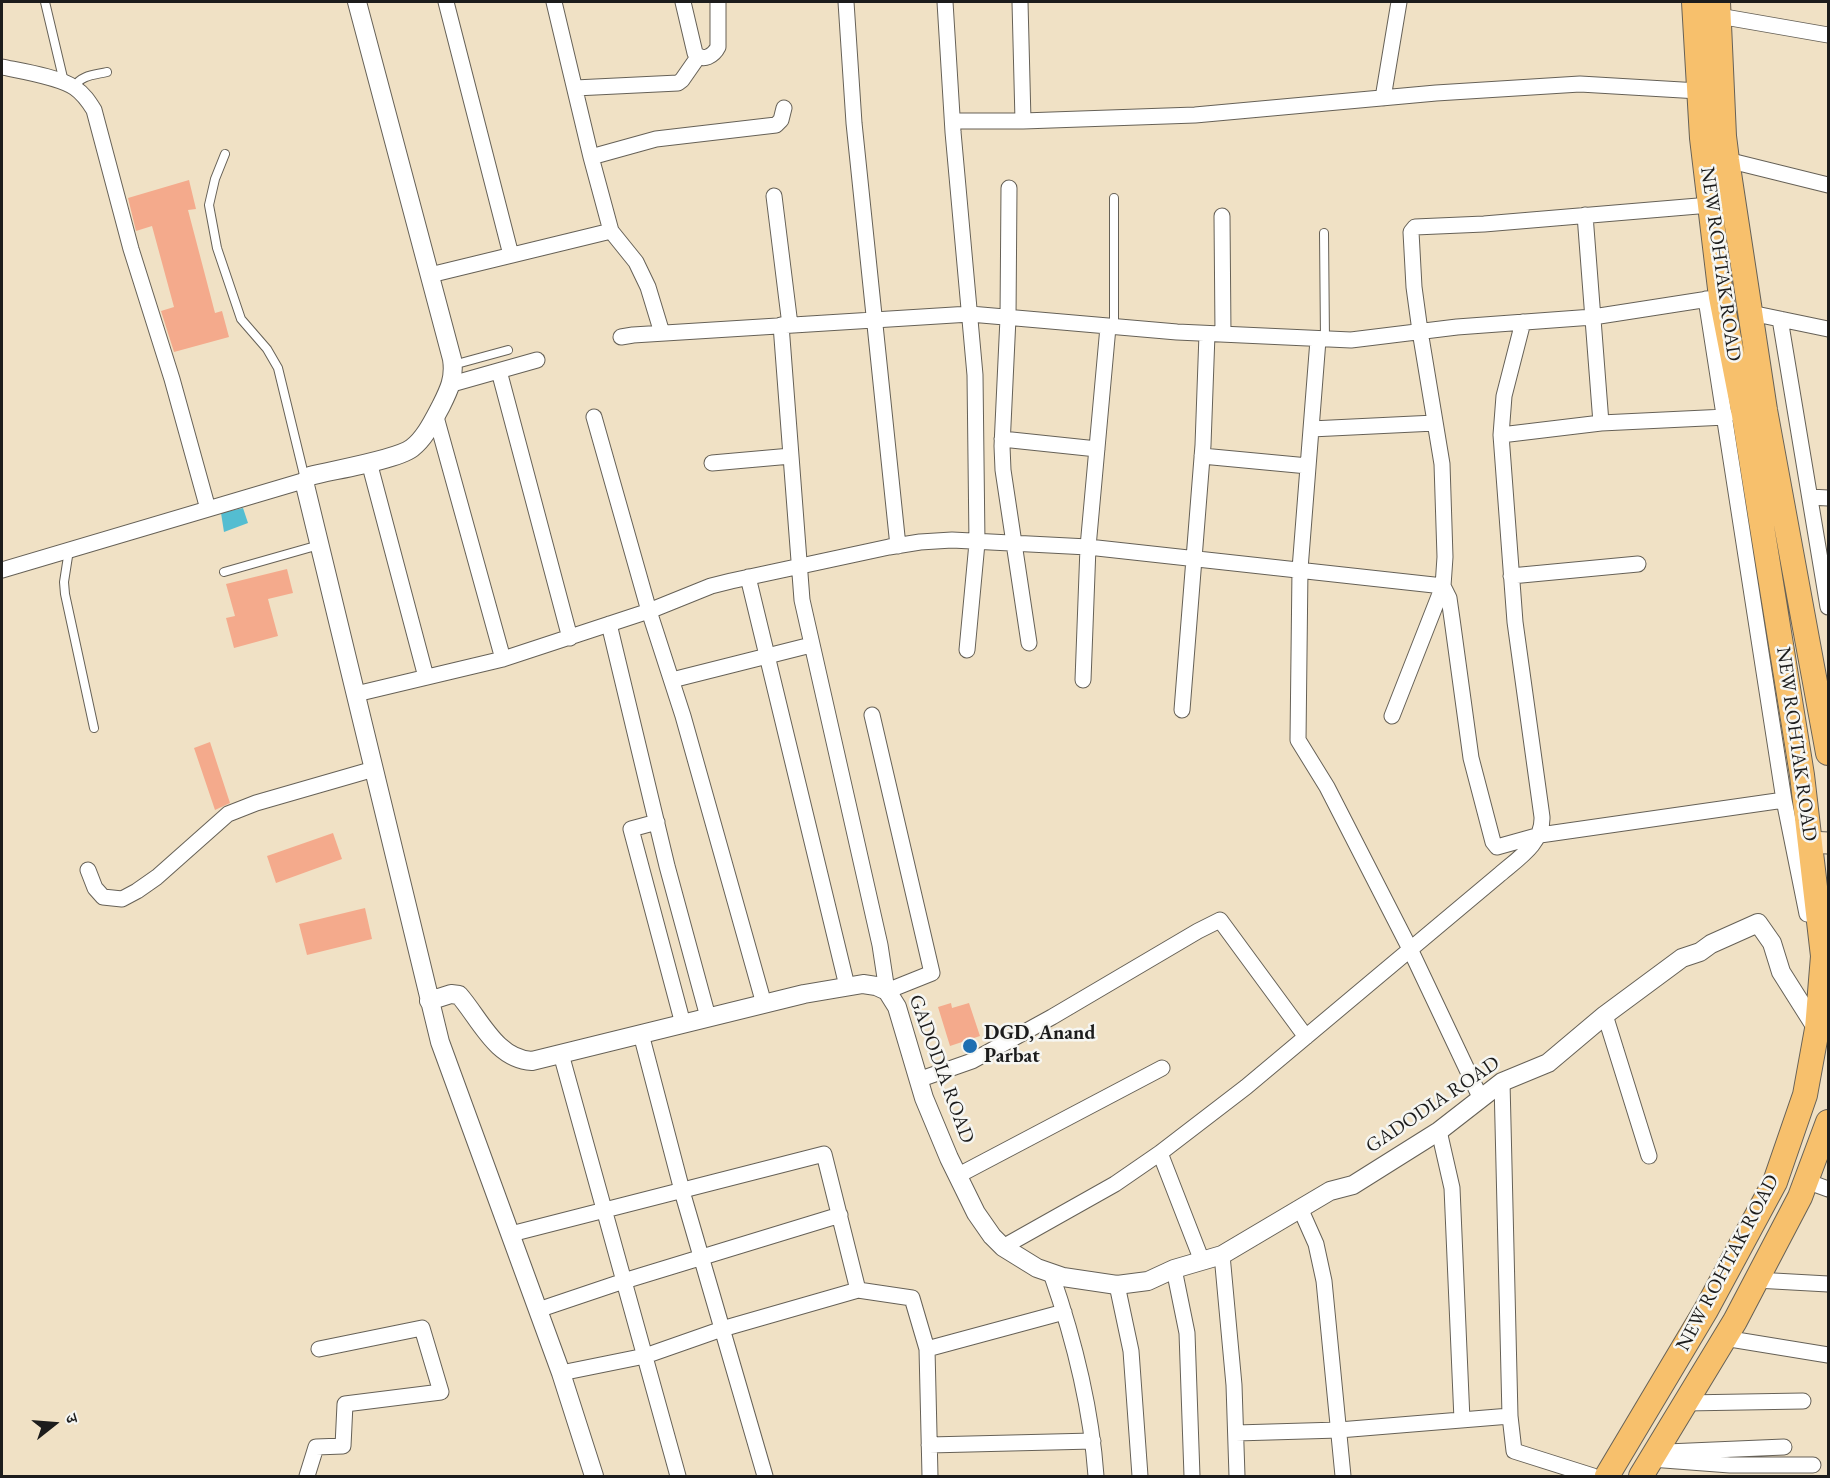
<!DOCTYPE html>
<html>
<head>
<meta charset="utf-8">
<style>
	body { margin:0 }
	#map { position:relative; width:1830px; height:1478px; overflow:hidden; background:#f0e1c5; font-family:"EB Garamond","Noto Serif Devanagari",serif }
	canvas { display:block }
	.frame { position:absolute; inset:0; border:3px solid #1c1c1c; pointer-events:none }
	.north { position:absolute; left:24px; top:1394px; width:60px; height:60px; -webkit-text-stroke:4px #f6f6f2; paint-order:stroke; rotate:73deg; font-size:16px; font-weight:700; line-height:24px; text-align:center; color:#1c1c1c }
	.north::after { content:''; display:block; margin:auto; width:21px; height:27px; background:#1c1c1c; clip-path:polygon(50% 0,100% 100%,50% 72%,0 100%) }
</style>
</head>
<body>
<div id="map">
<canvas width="1830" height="1478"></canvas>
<div class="frame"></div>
<div class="north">उ</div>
</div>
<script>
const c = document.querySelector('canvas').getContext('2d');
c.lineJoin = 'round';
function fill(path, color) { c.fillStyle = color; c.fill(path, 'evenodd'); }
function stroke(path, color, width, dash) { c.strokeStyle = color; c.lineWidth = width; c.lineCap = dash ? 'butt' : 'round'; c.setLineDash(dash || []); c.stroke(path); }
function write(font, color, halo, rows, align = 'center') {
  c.font = font + ' "EB Garamond",serif'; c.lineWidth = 5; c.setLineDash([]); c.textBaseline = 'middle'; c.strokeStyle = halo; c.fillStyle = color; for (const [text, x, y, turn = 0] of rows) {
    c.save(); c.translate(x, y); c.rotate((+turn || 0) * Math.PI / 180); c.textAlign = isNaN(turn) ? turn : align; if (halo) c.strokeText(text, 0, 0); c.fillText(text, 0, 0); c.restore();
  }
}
fill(new Path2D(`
	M 243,508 L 248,523 L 224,532 L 221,513 Z`), '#54bdd1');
fill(new Path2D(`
	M 189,180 L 196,209 L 188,210 L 215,313 L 222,311 L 229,337 L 174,352 L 161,311 L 174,307 L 152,226 L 136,231 L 128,198 Z
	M 287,569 L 293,593 L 268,599 L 278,636 L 234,648 L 226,618 L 235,616 L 226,584 Z
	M 210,742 L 230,803 L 215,810 L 194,748 Z
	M 333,833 L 342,859 L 276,883 L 267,856 Z
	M 365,908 L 372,939 L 307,955 L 299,924 Z
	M 951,1003 L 952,1008 L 969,1003 L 980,1036 L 950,1046 L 938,1007 Z`), '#f4aa8c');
const service = new Path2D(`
	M 45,2 L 64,82
	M 74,87 C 81,75 94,75 107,72
	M 225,154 L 215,179 L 209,205 L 217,248 L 241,319 L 267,349 L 278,368 L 305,479
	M 1114,198 L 1114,328
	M 1324,233 L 1325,340
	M 453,365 L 508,350
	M 69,550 L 64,582 L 65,594 L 94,728
	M 224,572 L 319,545`);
const minor = new Path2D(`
	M 446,2 L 511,255
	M 554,2 L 591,157 L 611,231 L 636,262 L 648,287 L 662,333
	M 683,2 L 695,53 C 703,63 714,55 718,47 L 718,2
	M 846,2 L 854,123 L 898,546
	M 945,2 L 953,132 L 975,375 L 977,543 L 967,650
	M 1020,2 L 1023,121
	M 1719,16 L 1828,35
	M 2,67 C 21,71 60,77 75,88 C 84,94 89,102 94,110 L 131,249 L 172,379 L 208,509
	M 575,88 L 678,83 L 682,80 L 698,57
	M 1383,98 L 1399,2
	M 953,121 L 1023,121 L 1195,115 L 1436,93 L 1580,84 L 1699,91
	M 591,157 L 656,139 L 776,125 L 781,120 L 784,108
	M 1727,160 L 1828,185
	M 1009,188 L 1008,318 L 1002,446 L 1003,470 L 1029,643
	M 774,196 L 790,325
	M 1585,215 L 1601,423
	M 1222,216 L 1223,334
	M 430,275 L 611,231
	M 1706,299 L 1784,800 L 1540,835 L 1497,847 L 1493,842 L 1471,758 L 1452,619 L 1449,598 L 1443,586 L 1445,557 L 1442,464 L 1420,331 L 1414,287 L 1411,232 L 1415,227 L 1484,224 L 1710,205
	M 1751,313 L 1828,329
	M 1780,319 L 1828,607
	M 781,325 L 802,600 L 880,945 L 887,991 L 932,973 L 872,715
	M 621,337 L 633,335 L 970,314 L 1177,332 L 1351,340 L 1457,327 L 1593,317 L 1715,298
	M 1318,340 L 1300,569 L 1298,740 L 1327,787 L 1410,949 L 1481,1099
	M 499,371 L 570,638
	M 452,384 L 537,360
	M 436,417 L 503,659
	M 594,417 L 649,611 L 683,716 L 764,1004
	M 1311,429 L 1435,423
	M 1501,435 L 1601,423 L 1726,417
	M 1002,439 L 1097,449
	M 1202,456 L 1308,466
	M 369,462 L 426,677
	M 712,463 L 791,456
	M 1810,497 L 1828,498
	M 2,570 L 306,480
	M 1511,576 L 1638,564
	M 748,577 L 847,986
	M 609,624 L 667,866 L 708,1017
	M 672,680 L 811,645
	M 1083,680 L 1088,547 L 1108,327
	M 356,694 L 503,659 L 649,611 L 711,586 L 731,581 L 889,547 L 920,542 L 952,540 L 1088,547 L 1443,586 L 1392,716
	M 1182,710 L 1203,445 L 1207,334
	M 1784,800 L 1807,914
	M 657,822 L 631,829 L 683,1024
	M 88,870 L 95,888 L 103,897 L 122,899 L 137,891 L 157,877 L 228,814 L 256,803 L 374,769
	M 1605,1015 L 1649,1156
	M 641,1034 L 684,1198 L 765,1476
	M 561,1054 L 678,1476
	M 918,1080 L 972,1061 L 1052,1017 L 1198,931 L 1220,920 L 1306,1037
	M 1502,1082 L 1510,1416 L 1514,1451 L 1593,1476
	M 1439,1131 L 1452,1188 L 1462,1420
	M 1160,1153 L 1202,1261
	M 957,1176 L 1162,1068
	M 1806,1181 L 1828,1189
	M 1300,1208 L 1316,1244 L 1324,1281 L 1343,1476
	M 511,1234 L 824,1154 L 858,1290
	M 1003,1247 L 1115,1184 L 1160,1153 L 1246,1087 L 1499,875 C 1517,859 1543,844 1542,817 L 1515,622 L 1501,435 L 1504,396 L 1523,322
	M 1222,1255 L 1234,1385 L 1237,1476
	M 1174,1269 L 1187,1333 L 1192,1476
	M 1051,1273 C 1074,1339 1091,1406 1096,1476
	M 1756,1280 L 1828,1284
	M 1117,1285 L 1131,1351 L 1140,1476
	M 538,1310 L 624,1281 L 840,1215
	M 1724,1338 L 1828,1355
	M 927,1349 L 1064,1312
	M 561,1373 L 645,1356 L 722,1329 L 858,1290 L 912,1298 L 927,1349 L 930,1476
	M 1685,1403 L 1803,1401
	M 1236,1433 L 1339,1430 L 1510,1416
	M 929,1445 L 1093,1441
	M 1667,1452 L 1784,1447
	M 1651,1459 L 1730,1465 L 1813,1465
	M 307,1476 L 316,1447 L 343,1446 L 345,1404 L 441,1392 L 422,1328 L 319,1349`);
const tertiary = new Path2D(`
	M 357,2 L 452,359 C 455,378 449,390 441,406 C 433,421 425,438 412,448 C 396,460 333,470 310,476 L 306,480 L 305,485 L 440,1042 L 561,1373 L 594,1476
	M 429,1001 L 451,994 L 459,995 C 480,1019 496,1059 532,1061 L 804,994 L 863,984 L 876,986 L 887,991 L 897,1007 L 924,1098 L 949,1158 L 976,1213 L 992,1236 L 1003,1247 L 1037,1268 L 1063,1277 L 1117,1285 L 1148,1281 L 1174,1269 L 1222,1255 L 1330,1191 L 1353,1185 L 1439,1131 L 1502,1082 L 1548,1063 L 1605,1015 L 1682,958 L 1700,952 L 1711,944 L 1758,923 L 1772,943 L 1781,972 L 1817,1029`);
const secondary = new Path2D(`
	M 1810,842 L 1828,843`);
const primary = new Path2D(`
	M 1718,2 L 1724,136 L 1727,160 L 1765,410 L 1828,753
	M 1607,1476 L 1706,1310 L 1775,1182 L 1805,1095 L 1817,1029 L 1823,956 L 1802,775 L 1744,415 L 1721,297 L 1702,138 L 1694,2
	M 1641,1476 L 1735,1321 L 1800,1197 L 1828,1122`);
stroke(service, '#666157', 10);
stroke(minor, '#666157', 17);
stroke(tertiary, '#666157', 20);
stroke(secondary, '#666157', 23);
stroke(primary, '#666157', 26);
stroke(service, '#fff', 8);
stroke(minor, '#fff', 15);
stroke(tertiary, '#fff', 18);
stroke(secondary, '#fce6c4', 21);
stroke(primary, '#f7c06c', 24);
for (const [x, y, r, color] of [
	[970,1046,8,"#1f6fb2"]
]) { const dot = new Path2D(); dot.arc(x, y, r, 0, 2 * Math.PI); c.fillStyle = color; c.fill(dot); stroke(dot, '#f6f6f2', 2); }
write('20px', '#1c1c1c', '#f6f6f2', [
	["NEW ROHTAK ROAD",1720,264,82],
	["NEW ROHTAK ROAD",1796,744,82],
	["GADODIA ROAD",941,1069,70],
	["GADODIA ROAD",1433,1105,-34],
	["NEW ROHTAK ROAD",1728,1263,-62]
]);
write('bold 20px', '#1c1c1c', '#f6f6f2', [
	["DGD, Anand",984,1034],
	["Parbat",984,1057]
], 'left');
</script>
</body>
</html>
